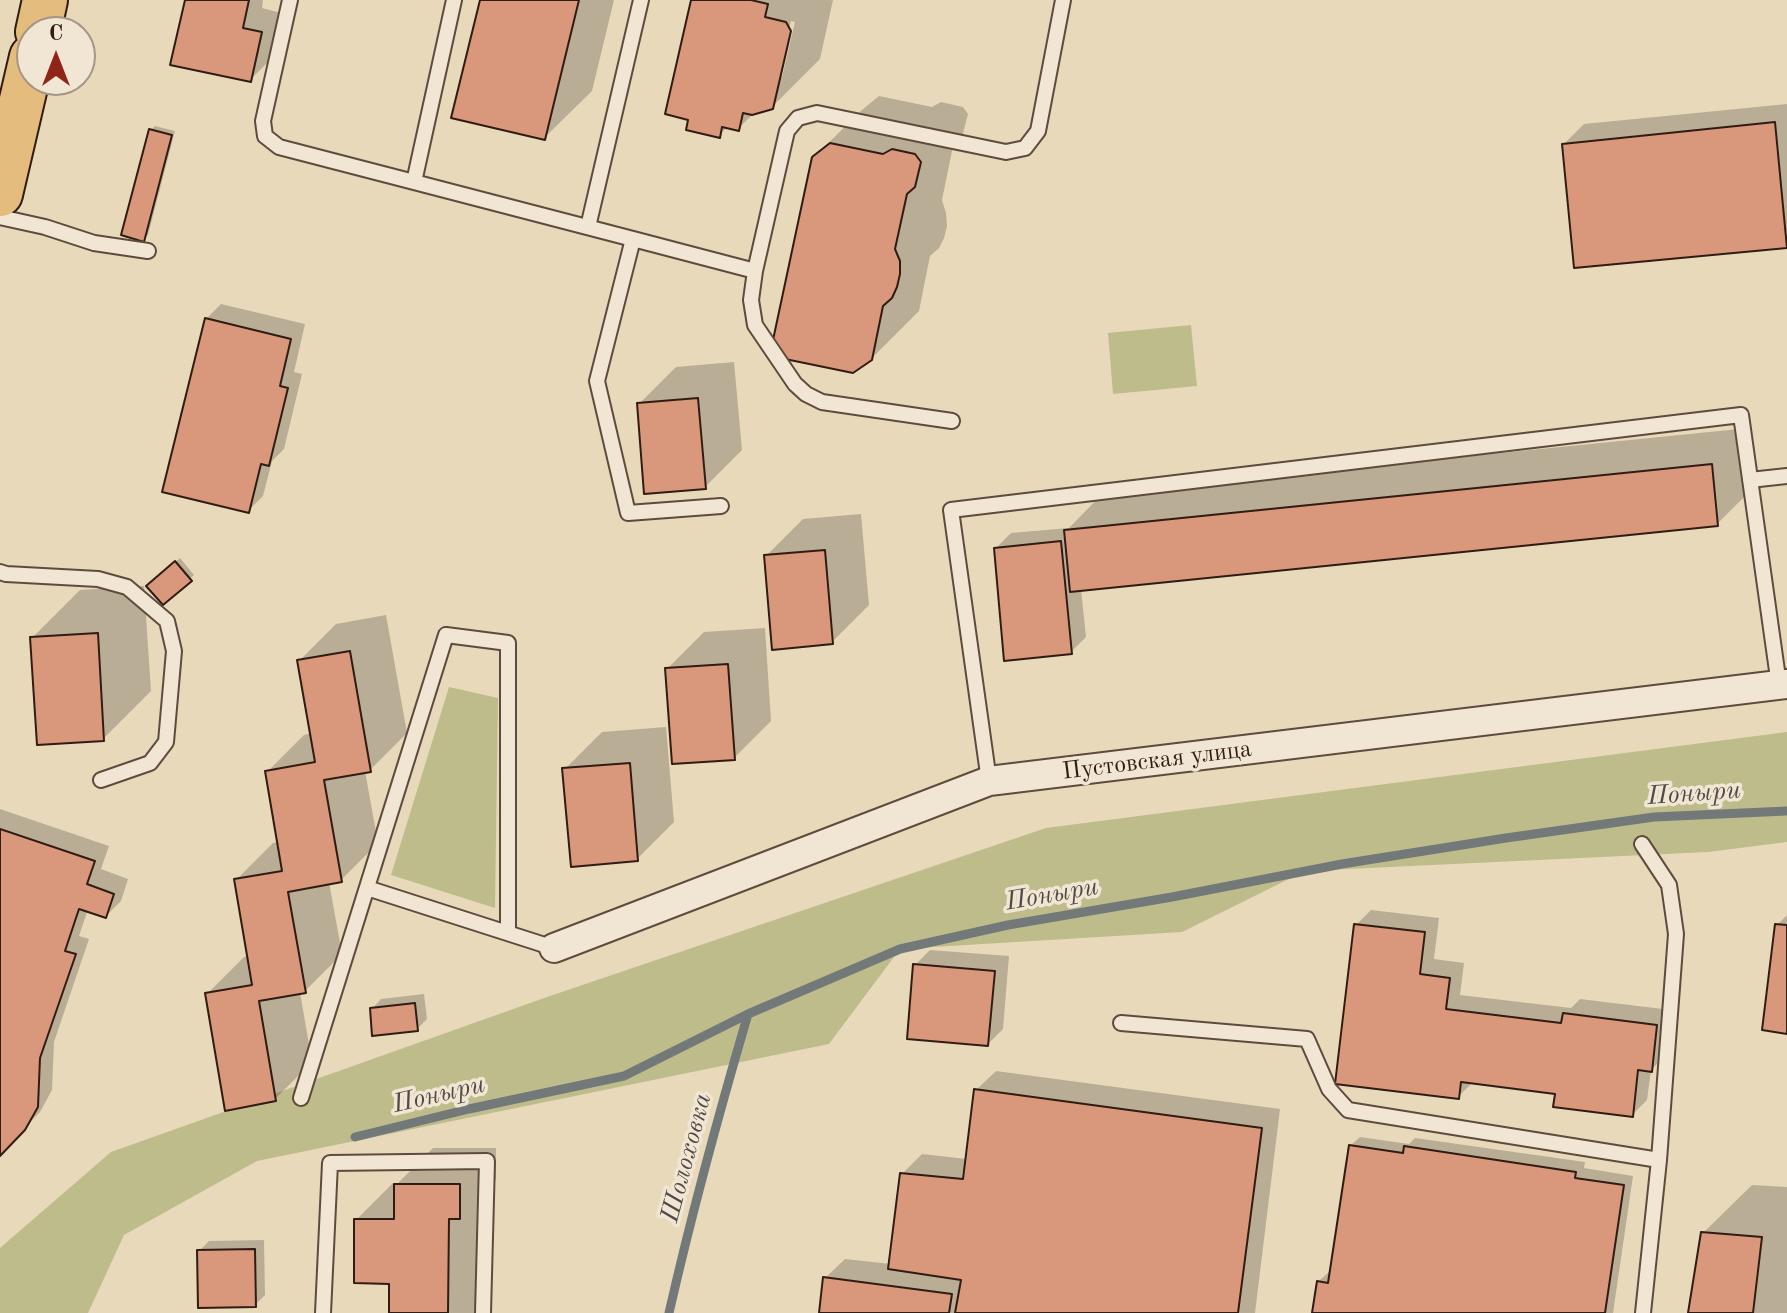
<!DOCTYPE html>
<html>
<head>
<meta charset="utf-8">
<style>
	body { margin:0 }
	#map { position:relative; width:1787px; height:1313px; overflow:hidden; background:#e8d9bb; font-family:"Old Standard TT",serif }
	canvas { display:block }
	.north { position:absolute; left:16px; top:16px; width:80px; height:80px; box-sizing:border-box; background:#f0e6d3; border:2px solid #a49586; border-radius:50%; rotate:0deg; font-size:22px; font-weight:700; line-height:32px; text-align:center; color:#311c13 }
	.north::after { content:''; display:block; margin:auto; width:28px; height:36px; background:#8f2418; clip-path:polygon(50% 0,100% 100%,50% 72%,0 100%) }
</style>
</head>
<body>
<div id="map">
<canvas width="1787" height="1313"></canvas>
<div class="north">С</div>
</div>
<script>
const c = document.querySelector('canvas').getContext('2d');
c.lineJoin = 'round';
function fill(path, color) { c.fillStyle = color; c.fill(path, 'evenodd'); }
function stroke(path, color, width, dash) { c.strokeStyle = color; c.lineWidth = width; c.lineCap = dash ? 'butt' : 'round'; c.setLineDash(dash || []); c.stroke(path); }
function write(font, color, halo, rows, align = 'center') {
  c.font = font + ' "Old Standard TT",serif'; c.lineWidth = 7; c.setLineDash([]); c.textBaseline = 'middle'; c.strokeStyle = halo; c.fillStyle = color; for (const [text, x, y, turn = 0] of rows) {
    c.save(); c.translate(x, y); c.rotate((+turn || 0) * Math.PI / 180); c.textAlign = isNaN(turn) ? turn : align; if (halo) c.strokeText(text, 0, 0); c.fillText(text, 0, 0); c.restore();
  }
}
fill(new Path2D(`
	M 1191,325 L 1197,386 L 1113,394 L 1108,333 Z
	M 449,687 L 498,698 L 495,908 L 391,875 Z
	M 1787,732 L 1787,842 L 1708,852 L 1305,871 L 1182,932 L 900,949 L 829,1044 L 257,1161 L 124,1235 L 88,1313 L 0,1313 L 0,1248 L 111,1152 L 547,997 L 1046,828 Z`), '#bebc8b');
fill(new Path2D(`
	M 187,0 L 263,0 L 262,8 L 281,13 L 270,60 L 250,80 Z
	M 482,0 L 614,0 L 592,91 L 544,138 Z
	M 693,0 L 833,0 L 820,59 L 772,107 L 755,112 L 738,129 L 728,126 L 719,136 ZM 791,21 L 795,22 L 782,77 L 777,82 Z
	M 879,96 L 932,107 L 941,102 L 963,107 L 968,114 L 962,137 L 953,146 L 942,200 L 946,213 L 947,226 L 944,238 L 939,248 L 930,256 L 919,311 L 871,359 L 813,158 L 862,110 Z
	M 1787,104 L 1787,246 L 1564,144 L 1584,124 Z
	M 155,126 L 175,131 L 148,235 L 143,239 L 151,130 Z
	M 221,304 L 305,324 L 294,372 L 302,374 L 284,449 L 272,461 L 263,496 L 248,511 L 206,319 Z
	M 734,362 L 742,450 L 705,487 L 639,404 L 676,367 Z
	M 1749,428 L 1754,487 L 1717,524 L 1081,589 L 1086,637 L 1071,652 L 996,548 L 1011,533 L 1069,528 L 1103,493 Z
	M 861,514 L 869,605 L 832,642 L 766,556 L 803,519 Z
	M 180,558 L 194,575 L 164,602 L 149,586 Z
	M 144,586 L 151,691 L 103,739 L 32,638 L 80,590 Z
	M 386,615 L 407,733 L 370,770 L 365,771 L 378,843 L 341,880 L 329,882 L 342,954 L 305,991 L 300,992 L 312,1062 L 275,1099 L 207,994 L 244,957 L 249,956 L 236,880 L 273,843 L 279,842 L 267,772 L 304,735 L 312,733 L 299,661 L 336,624 Z
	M 765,628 L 771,721 L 734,758 L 667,669 L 704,632 Z
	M 666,727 L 674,822 L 637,859 L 565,769 L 602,732 Z
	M 0,809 L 109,846 L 101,869 L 128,879 L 121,901 L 106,916 L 88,909 L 79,936 L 89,939 L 54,1042 L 52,1090 L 40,1112 L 0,1153 Z
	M 1371,910 L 1439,918 L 1434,959 L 1464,963 L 1460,995 L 1571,1008 L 1580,999 L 1671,1010 L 1666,1055 L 1651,1070 L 1647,1100 L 1632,1115 L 1557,1092 L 1473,1082 L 1458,1097 L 1356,925 Z
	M 1787,915 L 1787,1032 L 1777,925 Z
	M 930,950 L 1009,956 L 1003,1029 L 988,1044 L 915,965 Z
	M 424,994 L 427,1019 L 417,1029 L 372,1009 L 381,999 Z
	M 996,1071 L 1280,1109 L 1255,1313 L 821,1313 L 825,1278 L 845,1259 L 891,1264 L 902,1174 L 922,1154 L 967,1159 L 976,1090 Z
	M 1360,1137 L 1409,1144 L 1415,1138 L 1585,1162 L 1584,1168 L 1633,1176 L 1613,1313 L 1314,1313 L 1319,1281 L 1329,1272 L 1332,1272 L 1350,1146 Z
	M 433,1148 L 496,1148 L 496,1180 L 485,1191 L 484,1313 L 391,1313 L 391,1282 L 356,1220 L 393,1183 L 398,1183 Z
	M 1752,1185 L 1787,1187 L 1787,1313 L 1690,1313 L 1703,1233 Z
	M 264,1240 L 265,1295 L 255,1305 L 199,1251 L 209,1241 Z`), '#0003');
stroke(new Path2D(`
	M 355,1137 L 469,1109 L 624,1076 L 748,1014 L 900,949 L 1008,925 L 1172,897 L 1342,864 L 1506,838 L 1654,817 L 1787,811
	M 669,1313 C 692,1212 719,1113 748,1014`), '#727978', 9);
const building = new Path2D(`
	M 185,0 L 249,0 L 243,28 L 262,32 L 251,82 L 170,65 Z
	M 480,0 L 579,0 L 545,140 L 451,118 Z
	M 691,0 L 751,0 L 768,4 L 765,17 L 786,22 L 791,31 L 773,109 L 752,115 L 743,113 L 739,131 L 722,127 L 720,138 L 686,130 L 688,120 L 665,114 Z
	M 1775,122 L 1787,248 L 1574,268 L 1562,144 Z
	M 149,129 L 172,135 L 144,242 L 121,235 Z
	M 830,143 L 883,154 L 892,149 L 915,154 L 921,162 L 915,187 L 907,194 L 895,249 L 900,261 L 900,274 L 897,287 L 892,298 L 883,306 L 872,360 L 853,373 L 785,359 L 773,340 L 812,157 Z
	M 205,318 L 291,339 L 280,386 L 288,388 L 269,466 L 261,464 L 249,513 L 162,492 Z
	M 698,398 L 706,489 L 644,494 L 637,403 Z
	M 1712,464 L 1718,526 L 1070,592 L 1064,530 Z
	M 1061,541 L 1072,654 L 1004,661 L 994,548 Z
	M 825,550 L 833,644 L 772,650 L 764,555 Z
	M 175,561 L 192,581 L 163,605 L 146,586 Z
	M 98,633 L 104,741 L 37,745 L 30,637 Z
	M 350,651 L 371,772 L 324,780 L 342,882 L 288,892 L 306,993 L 259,1001 L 276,1101 L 225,1111 L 205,993 L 252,985 L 234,879 L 282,871 L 265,771 L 315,762 L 297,660 Z
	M 728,664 L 735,760 L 672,764 L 665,668 Z
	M 630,763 L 638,861 L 571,867 L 562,768 Z
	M 0,829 L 95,861 L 87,884 L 114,894 L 106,918 L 79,909 L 65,951 L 76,954 L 40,1058 L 38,1107 L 25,1130 L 0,1156 Z
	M 1354,924 L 1425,932 L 1420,974 L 1450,978 L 1446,1009 L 1561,1023 L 1563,1013 L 1657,1025 L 1652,1072 L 1638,1070 L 1633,1117 L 1553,1107 L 1555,1094 L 1461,1082 L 1459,1099 L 1335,1084 Z
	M 1775,924 L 1787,925 L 1787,1034 L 1762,1030 Z
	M 913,964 L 995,971 L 988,1046 L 907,1039 Z
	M 415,1003 L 418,1031 L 372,1036 L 370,1008 Z
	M 974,1089 L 1262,1128 L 1238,1313 L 955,1313 L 961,1280 L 888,1269 L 900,1173 L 963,1179 Z
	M 1349,1145 L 1403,1153 L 1404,1146 L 1576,1172 L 1575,1178 L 1624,1185 L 1605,1313 L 1312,1313 L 1317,1281 L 1328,1283 Z
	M 394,1184 L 460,1184 L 460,1219 L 449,1219 L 448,1313 L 389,1313 L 389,1284 L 354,1283 L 354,1219 L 394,1219 Z
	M 1701,1232 L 1762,1237 L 1753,1313 L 1688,1313 Z
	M 255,1249 L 256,1307 L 198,1308 L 197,1250 Z
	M 823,1277 L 952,1294 L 949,1313 L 819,1313 Z`);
fill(building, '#d9977b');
stroke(building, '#311c13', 2);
const service = new Path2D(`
	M 290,0 L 263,121 L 265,136 L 279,147 L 414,182
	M 454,0 L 414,182 L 633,239 L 597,381 L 628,513 L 721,506
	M 0,217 L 45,227 L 94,243 L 148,251
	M 588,227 L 641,0
	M 633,239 L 755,271 L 751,300 L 755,325 L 795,384 L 806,394 L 822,402 L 952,421
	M 755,271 L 787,131 L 798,118 L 817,113 L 1006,152 L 1025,148 L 1038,131 L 1063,0
	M 1750,480 L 1787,476
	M 0,572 L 6,574 L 98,579 L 127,587 L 167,621 L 174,651 L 166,742 L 150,763 L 101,780
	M 989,781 L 951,510 L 1741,415 L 1779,685
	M 1642,844 L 1669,885 L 1676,934 L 1659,1160 L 1643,1313
	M 367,888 L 554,948
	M 1121,1023 L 1307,1039 L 1329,1089 L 1348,1110 L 1659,1160
	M 301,1098 L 446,635 L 508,643 L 508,933
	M 323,1313 L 330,1163 L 487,1161 L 483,1313`);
const minor = new Path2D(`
	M 554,948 L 989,781 L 1787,684`);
const primary = new Path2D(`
	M 38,32 L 45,0
	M 0,194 L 32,57`);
stroke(service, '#5f4b3d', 18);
stroke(minor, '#5f4b3d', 32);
stroke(primary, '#311c13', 48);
stroke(service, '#f0e6d3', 14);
stroke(minor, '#f0e6d3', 28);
stroke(primary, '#e4bc7e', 44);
write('24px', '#311c13', '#f0e6d3', [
	["Пустовская улица",1157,761,-7]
]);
write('italic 26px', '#524a46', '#f0e6d3', [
	["Поныри",1694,794,-4],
	["Поныри",1052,895,-10],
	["Поныри",439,1095,-13],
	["Шолоховка",687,1158,-75]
]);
</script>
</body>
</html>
